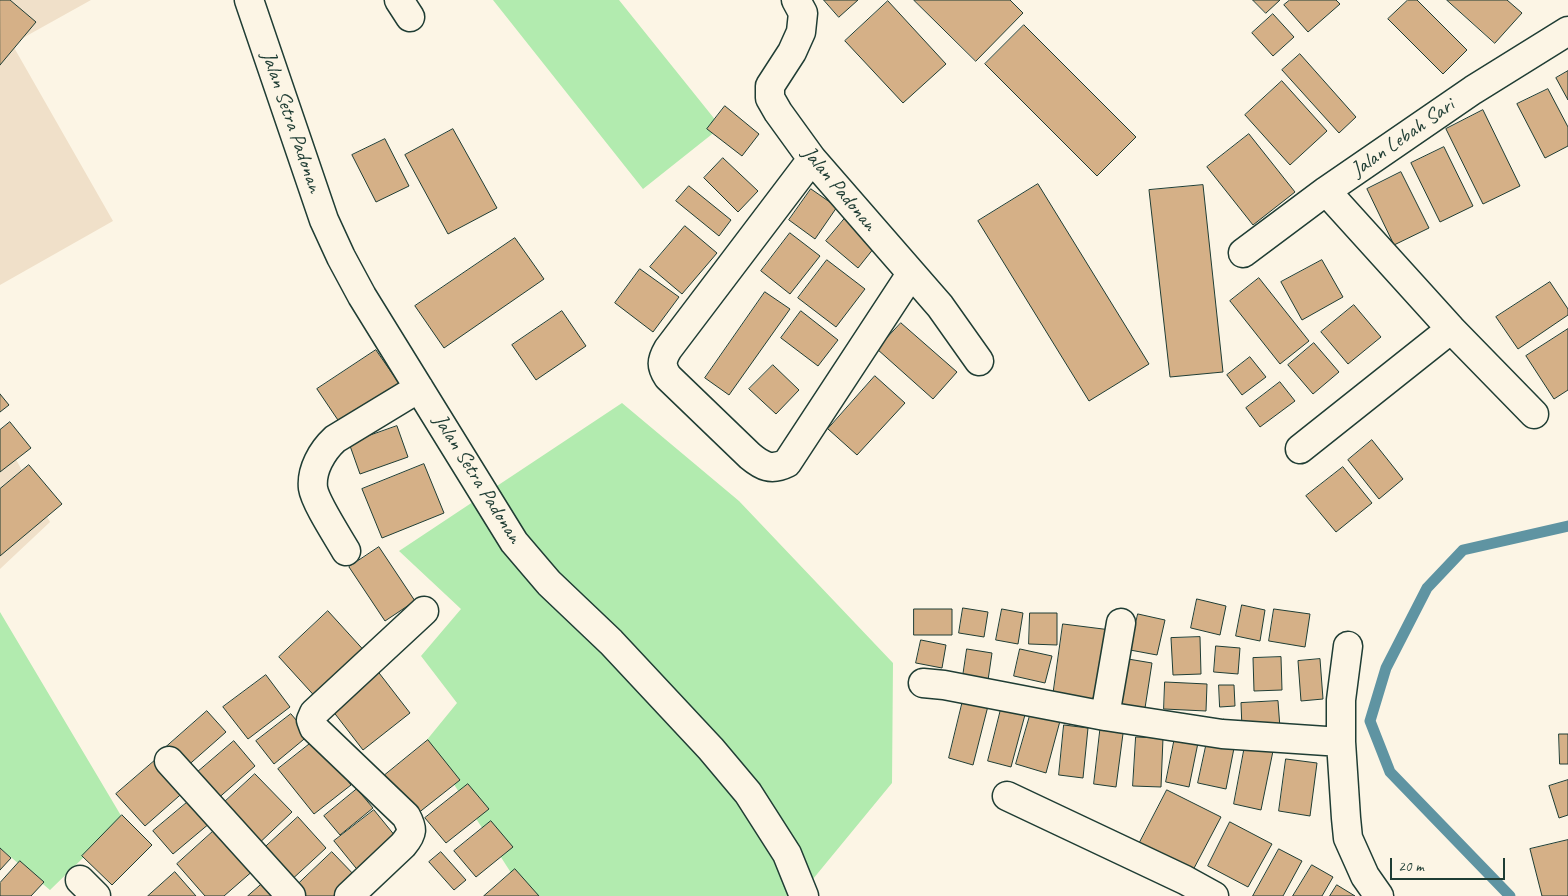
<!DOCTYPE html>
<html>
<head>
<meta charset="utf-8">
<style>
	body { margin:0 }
	#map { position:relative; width:1568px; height:896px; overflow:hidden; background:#fcf5e5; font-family:Caveat,sans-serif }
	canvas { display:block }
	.scale { position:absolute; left:1390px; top:858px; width:115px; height:22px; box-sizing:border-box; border:2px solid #1f3d34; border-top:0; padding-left:6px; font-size:15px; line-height:18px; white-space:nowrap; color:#1f3d34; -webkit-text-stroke:4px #fcf5e5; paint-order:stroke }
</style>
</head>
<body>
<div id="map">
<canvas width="1568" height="896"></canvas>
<div class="scale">20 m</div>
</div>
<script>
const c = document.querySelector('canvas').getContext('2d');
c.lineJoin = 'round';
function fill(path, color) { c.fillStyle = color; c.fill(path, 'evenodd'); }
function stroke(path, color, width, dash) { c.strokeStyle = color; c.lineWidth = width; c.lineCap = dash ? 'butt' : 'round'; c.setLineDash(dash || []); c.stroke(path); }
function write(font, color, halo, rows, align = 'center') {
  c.font = font + ' Caveat,sans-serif'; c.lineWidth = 4; c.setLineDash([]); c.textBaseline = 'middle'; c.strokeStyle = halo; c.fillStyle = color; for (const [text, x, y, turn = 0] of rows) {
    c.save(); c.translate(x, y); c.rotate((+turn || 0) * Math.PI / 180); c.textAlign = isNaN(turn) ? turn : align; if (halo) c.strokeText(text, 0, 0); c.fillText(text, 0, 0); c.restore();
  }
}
fill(new Path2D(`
	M 0,0 L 91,0 L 12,44 L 113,221 L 0,285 Z
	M 0,430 L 50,522 L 0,569 Z`), '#f0e0c9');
fill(new Path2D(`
	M 493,0 L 619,0 L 721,127 L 643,189 Z
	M 622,403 L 739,501 L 893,663 L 892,783 L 799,896 L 526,896 L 426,741 L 457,703 L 421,656 L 461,609 L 399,551 Z
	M 0,612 L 123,819 L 50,890 L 0,848 Z`), '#b2ebaf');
stroke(new Path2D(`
	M 1510,896 L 1390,772 L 1370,721 L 1386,668 L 1427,588 L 1463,550 L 1568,526`), '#5f94a2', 11);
const building = new Path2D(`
	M 0,0 L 10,0 L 36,22 L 0,65 Z
	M 824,0 L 858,0 L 839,17 Z
	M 914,0 L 1010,0 L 1023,13 L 976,61 Z
	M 1253,0 L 1280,0 L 1266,13 Z
	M 1290,0 L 1336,0 L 1340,4 L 1308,32 L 1284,5 Z
	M 1408,0 L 1417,0 L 1467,50 L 1443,74 L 1388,19 Z
	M 1447,0 L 1507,0 L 1522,13 L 1495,43 Z
	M 888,1 L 946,64 L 903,103 L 845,41 Z
	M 1273,14 L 1294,37 L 1273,56 L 1252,33 Z
	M 1024,25 L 1136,137 L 1097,176 L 985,64 Z
	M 1300,54 L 1356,117 L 1339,133 L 1282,70 Z
	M 1568,71 L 1568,100 L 1556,78 Z
	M 1282,81 L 1327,131 L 1290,165 L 1245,115 Z
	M 1548,89 L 1568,127 L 1568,146 L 1545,158 L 1517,104 Z
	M 725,106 L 759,134 L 742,156 L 707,129 Z
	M 1483,110 L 1520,186 L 1483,204 L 1446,129 Z
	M 453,129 L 497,208 L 448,234 L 405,155 Z
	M 1249,134 L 1295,192 L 1253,225 L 1207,167 Z
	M 385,139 L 409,186 L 376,202 L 352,155 Z
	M 1444,147 L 1473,206 L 1440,222 L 1411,163 Z
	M 723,158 L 758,191 L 738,212 L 704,178 Z
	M 1401,172 L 1429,228 L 1394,245 L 1367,189 Z
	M 1038,184 L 1149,364 L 1089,401 L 978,221 Z
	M 1203,185 L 1223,372 L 1170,377 L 1149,190 Z
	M 689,186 L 731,220 L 719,236 L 676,201 Z
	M 811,189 L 837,207 L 815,239 L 789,220 Z
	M 846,217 L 878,243 L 858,268 L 826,241 Z
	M 685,226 L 717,253 L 682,294 L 650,267 Z
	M 790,233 L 820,256 L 790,294 L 761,271 Z
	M 515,238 L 544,279 L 444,348 L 415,306 Z
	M 827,260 L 865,289 L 836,327 L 798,298 Z
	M 1322,260 L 1343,297 L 1302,320 L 1281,282 Z
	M 640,269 L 679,297 L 653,332 L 615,303 Z
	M 1259,278 L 1309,341 L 1280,364 L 1230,301 Z
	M 1550,282 L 1568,309 L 1568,315 L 1518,349 L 1496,317 Z
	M 765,292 L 790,309 L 729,395 L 705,378 Z
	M 1354,305 L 1381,337 L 1348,364 L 1321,332 Z
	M 562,311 L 586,346 L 536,380 L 512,345 Z
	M 801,311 L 838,340 L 818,366 L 781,338 Z
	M 901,323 L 957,372 L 933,399 L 877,349 Z
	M 1568,329 L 1568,390 L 1554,399 L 1526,356 Z
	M 1314,343 L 1339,372 L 1313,394 L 1288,365 Z
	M 376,350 L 403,389 L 344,429 L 317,389 Z
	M 1250,357 L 1266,377 L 1242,395 L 1227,375 Z
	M 773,365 L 799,390 L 776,414 L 749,389 Z
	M 875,376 L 905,403 L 857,455 L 828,429 Z
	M 1280,382 L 1295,401 L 1260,427 L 1246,408 Z
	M 0,394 L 9,405 L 0,412 Z
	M 10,422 L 31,448 L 0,472 L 0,430 Z
	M 397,426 L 408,457 L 360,474 L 349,443 Z
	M 1372,440 L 1403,479 L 1379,499 L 1348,460 Z
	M 424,464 L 444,513 L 382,538 L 362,489 Z
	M 29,465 L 62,504 L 0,556 L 0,489 Z
	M 1343,467 L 1372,503 L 1336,532 L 1306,496 Z
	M 379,547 L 415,601 L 385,621 L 349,567 Z
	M 1197,599 L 1226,606 L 1220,635 L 1191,628 Z
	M 1242,605 L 1265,610 L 1260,641 L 1236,636 Z
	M 963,608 L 988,612 L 984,637 L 959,633 Z
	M 914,609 L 952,609 L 952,635 L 914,635 Z
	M 1002,609 L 1023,613 L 1018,644 L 996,640 Z
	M 1274,609 L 1310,614 L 1305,647 L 1269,641 Z
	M 328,611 L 369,656 L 320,702 L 279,657 Z
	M 1030,613 L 1057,613 L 1057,645 L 1029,644 Z
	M 1138,614 L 1165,620 L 1157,655 L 1130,650 Z
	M 1063,624 L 1111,630 L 1101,703 L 1053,696 Z
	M 1200,637 L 1201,674 L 1173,675 L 1171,638 Z
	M 921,640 L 946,645 L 942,668 L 916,663 Z
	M 1216,646 L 1240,648 L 1238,674 L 1214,672 Z
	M 967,649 L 992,653 L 987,687 L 962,683 Z
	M 1020,649 L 1052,656 L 1045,683 L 1014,676 Z
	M 1281,657 L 1282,690 L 1254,691 L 1253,658 Z
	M 1128,659 L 1152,663 L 1145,708 L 1122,704 Z
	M 1320,659 L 1323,699 L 1301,701 L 1298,661 Z
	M 376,669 L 410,713 L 363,750 L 329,706 Z
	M 266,675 L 290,707 L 248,739 L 223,707 Z
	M 1165,682 L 1207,684 L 1206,711 L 1164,709 Z
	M 1219,685 L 1234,685 L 1235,706 L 1220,707 Z
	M 964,696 L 989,702 L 973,765 L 949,758 Z
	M 1278,701 L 1280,728 L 1242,729 L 1241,703 Z
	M 1002,705 L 1026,711 L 1011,767 L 988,761 Z
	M 207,711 L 226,732 L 184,769 L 165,748 Z
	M 1031,712 L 1060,721 L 1046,773 L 1016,764 Z
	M 291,714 L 309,735 L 274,764 L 256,741 Z
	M 1101,723 L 1124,726 L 1116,787 L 1094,784 Z
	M 1064,725 L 1088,728 L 1083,778 L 1059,775 Z
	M 1176,732 L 1199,738 L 1189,787 L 1166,782 Z
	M 1559,734 L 1568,734 L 1568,764 L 1560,764 Z
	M 1136,737 L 1163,738 L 1161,787 L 1133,786 Z
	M 1208,737 L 1235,743 L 1226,789 L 1198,783 Z
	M 316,739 L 351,785 L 314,814 L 278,769 Z
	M 428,740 L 460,780 L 417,814 L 385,775 Z
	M 1246,740 L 1274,746 L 1261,810 L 1234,804 Z
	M 234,741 L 255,766 L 215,801 L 193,776 Z
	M 159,757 L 187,789 L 145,826 L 116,794 Z
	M 1286,759 L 1317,763 L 1310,816 L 1279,811 Z
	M 255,774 L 292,812 L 253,849 L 216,810 Z
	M 1568,780 L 1568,815 L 1559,818 L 1549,786 Z
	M 468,784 L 489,809 L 446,843 L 425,818 Z
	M 357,789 L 373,808 L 340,835 L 324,816 Z
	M 1167,790 L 1221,817 L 1192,872 L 1139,844 Z
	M 190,800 L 210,823 L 173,854 L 153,831 Z
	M 374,810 L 400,842 L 360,873 L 334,841 Z
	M 122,815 L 152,845 L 112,885 L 82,856 Z
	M 298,817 L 326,848 L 288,883 L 260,852 Z
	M 491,821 L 513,847 L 476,877 L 454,851 Z
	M 1230,822 L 1272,844 L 1248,887 L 1208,866 Z
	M 218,827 L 255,869 L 224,896 L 205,896 L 177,864 Z
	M 1568,840 L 1568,896 L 1542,896 L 1530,849 Z
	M 0,848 L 11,858 L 0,870 Z
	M 1279,849 L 1302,861 L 1283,896 L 1253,896 Z
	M 332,852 L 358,879 L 340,896 L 302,896 L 294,888 Z
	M 441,852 L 466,880 L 454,890 L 429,862 Z
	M 20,861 L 44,882 L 31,896 L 0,896 L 0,883 Z
	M 1312,865 L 1333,877 L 1322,896 L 1293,896 Z
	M 515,869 L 539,896 L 484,896 Z
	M 175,872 L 196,896 L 148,896 Z
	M 263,883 L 274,896 L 248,896 Z
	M 1337,885 L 1355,896 L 1330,896 Z`);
fill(building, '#d5b087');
stroke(building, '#1f3d34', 1);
const minor = new Path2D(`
	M 249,0 L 324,220 L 341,257 L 362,296 L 514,542 L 549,583 L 611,642 L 711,749 L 748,793 L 787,854 L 804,896
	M 399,0 L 410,17
	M 796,0 L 803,13 L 801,32 L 792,52 L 770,86 L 770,98 L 778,112 L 812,159 L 940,306 L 979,361
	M 812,159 L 668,349 C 661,361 661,366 668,377 L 750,456 C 762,466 771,471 787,463 L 911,274
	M 1326,191 L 1451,329 L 1534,414
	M 1243,253 L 1326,191 L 1473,90 L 1568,31
	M 1300,449 L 1451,329
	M 346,551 C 338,537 315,502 313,488 C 311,470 322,451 335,439 L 419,388
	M 1348,646 L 1341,700 L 1341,742 L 1346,818 L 1348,838 L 1365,876 L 1379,896
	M 923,683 L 944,685 L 1105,716 L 1222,734 L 1341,742
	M 1105,716 L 1121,623
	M 169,761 L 291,896
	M 1007,796 L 1185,880 L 1214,896
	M 80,880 L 96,896
	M 349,896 L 403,845 C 413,833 413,829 406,816 L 314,728 L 311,720 L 314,713 L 424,611`);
stroke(minor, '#1f3d34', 31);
stroke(minor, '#fcf5e5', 28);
write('21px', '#1f3d34', '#fcf5e5', [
	["Jalan Setra Padonan",291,122,71],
	["Jalan Lebah Sari",1403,138,-35],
	["Jalan Padonan",839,189,50],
	["Jalan Setra Padonan",477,479,58]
]);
</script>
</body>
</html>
